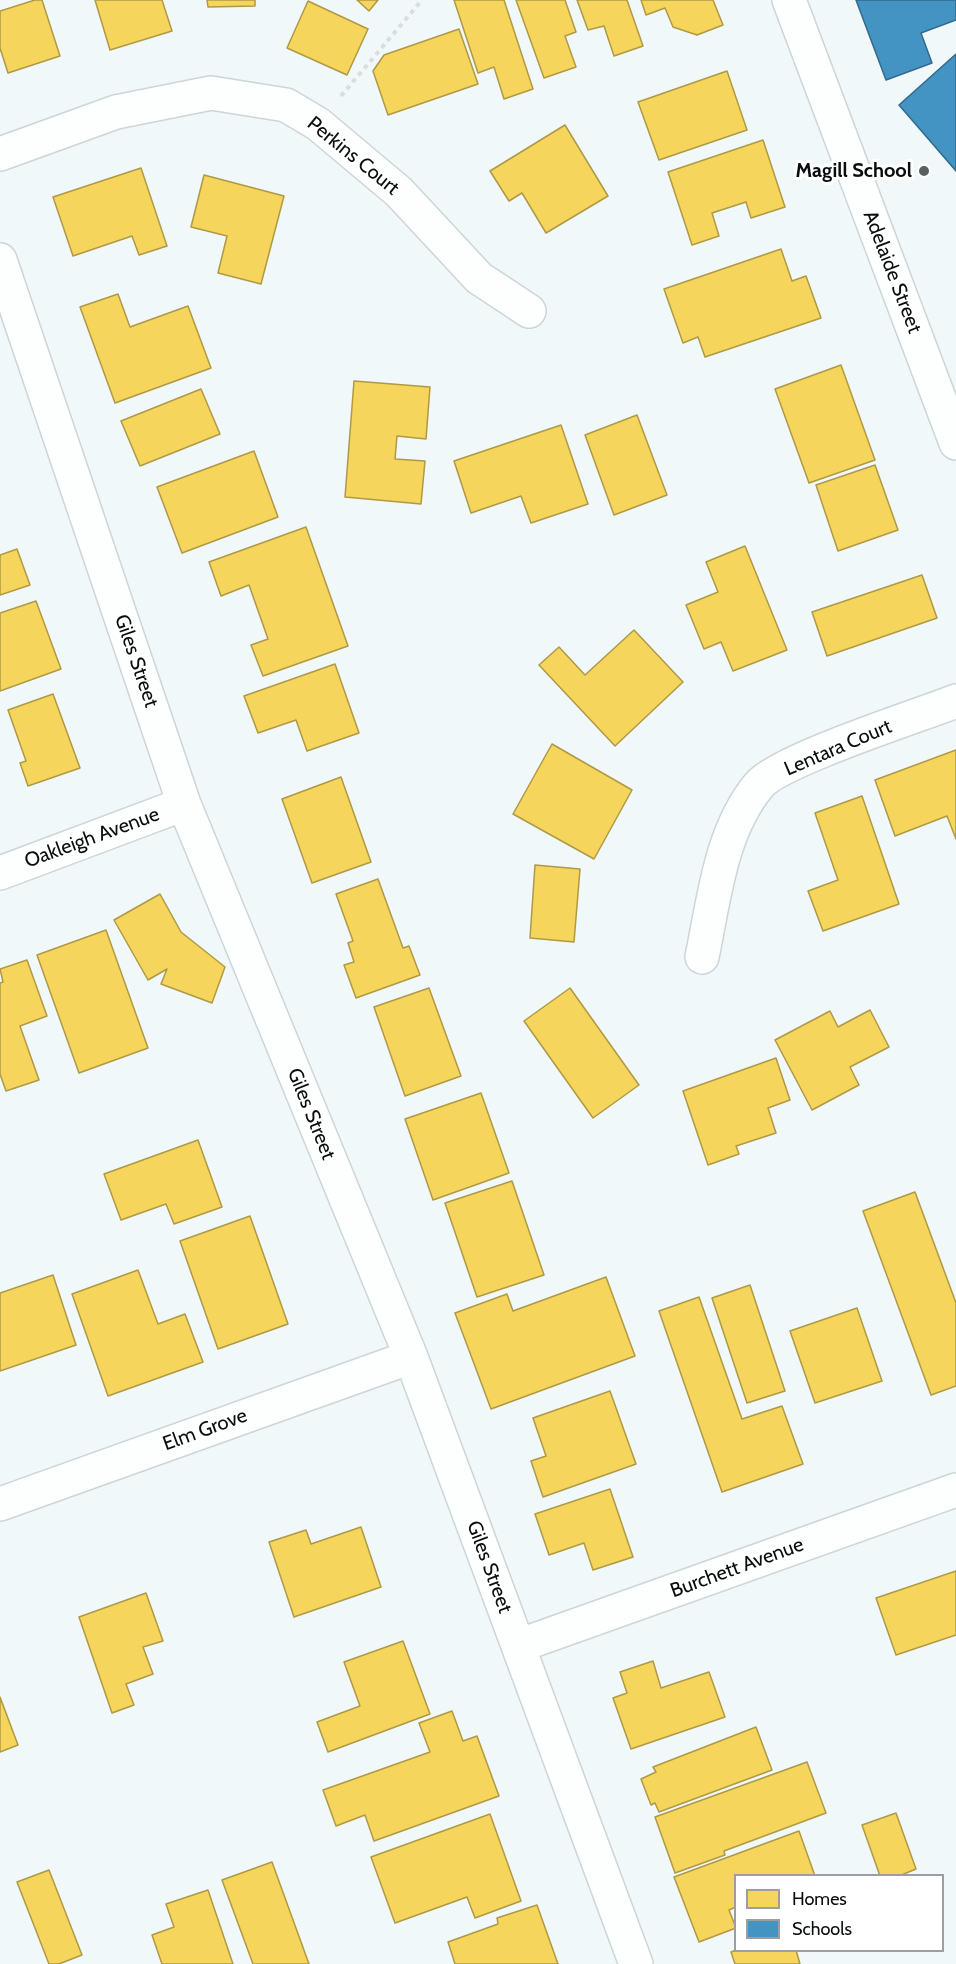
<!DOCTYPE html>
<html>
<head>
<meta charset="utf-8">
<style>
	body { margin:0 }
	#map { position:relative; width:956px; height:1964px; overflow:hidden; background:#f0f8fa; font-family:Cabin,sans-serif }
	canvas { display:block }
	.legend { position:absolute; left:734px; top:1874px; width:210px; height:78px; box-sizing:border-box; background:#fff; border:2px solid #9d9e9f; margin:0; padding:8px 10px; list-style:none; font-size:18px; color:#090d0e }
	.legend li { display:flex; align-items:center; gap:12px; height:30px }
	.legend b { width:30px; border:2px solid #9d9e9f }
</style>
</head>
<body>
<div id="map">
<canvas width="956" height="1964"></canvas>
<ul class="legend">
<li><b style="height:16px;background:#f6d55c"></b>Homes</li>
<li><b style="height:16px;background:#4393c3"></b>Schools</li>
</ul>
</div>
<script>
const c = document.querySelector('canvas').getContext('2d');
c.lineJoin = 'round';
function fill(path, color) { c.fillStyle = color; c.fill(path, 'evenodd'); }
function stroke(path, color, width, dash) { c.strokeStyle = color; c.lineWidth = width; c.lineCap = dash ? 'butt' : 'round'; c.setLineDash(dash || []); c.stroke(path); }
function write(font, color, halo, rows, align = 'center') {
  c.font = font + ' Cabin,sans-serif'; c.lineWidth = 6; c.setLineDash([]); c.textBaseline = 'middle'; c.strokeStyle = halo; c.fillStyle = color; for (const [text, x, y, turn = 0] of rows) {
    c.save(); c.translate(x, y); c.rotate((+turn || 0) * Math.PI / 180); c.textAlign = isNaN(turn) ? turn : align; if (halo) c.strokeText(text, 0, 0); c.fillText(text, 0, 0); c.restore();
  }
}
const homes = new Path2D(`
	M 35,0 L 42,0 L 60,56 L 8,73 L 0,48 L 0,11 Z
	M 95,0 L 162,0 L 172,31 L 110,50 Z
	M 207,0 L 255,0 L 255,6 L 208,7 Z
	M 357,0 L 378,0 L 369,11 Z
	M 454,0 L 504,0 L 533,89 L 504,99 L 494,67 L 478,73 Z
	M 516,0 L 565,0 L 576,32 L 565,36 L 576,67 L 544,78 Z
	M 577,0 L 627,0 L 643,46 L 614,56 L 604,26 L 588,30 Z
	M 641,0 L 713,0 L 723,25 L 697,35 L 673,27 L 665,8 L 646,15 Z
	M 308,1 L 368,29 L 347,75 L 287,48 Z
	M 459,29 L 478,84 L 388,115 L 373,71 L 384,55 Z
	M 727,71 L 747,130 L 659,160 L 638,102 Z
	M 565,125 L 608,196 L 546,233 L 522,193 L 509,201 L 490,171 Z
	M 763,140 L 785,207 L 751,218 L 746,202 L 712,213 L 719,236 L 692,245 L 668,172 Z
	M 141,168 L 167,246 L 139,255 L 132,236 L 73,256 L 53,197 Z
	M 204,175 L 284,196 L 261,284 L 218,273 L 227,236 L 191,227 Z
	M 781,249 L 792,281 L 806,276 L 821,318 L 705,357 L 698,337 L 683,343 L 664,289 Z
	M 118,294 L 130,327 L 188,306 L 211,368 L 115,403 L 80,307 Z
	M 841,365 L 875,460 L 809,483 L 775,389 Z
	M 354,381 L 430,387 L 426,439 L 397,436 L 395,459 L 425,461 L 421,504 L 345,497 Z
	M 201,389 L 220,434 L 140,466 L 121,421 Z
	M 637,415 L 667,495 L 614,515 L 585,435 Z
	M 561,425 L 588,504 L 531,523 L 521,496 L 471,513 L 454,461 Z
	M 254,451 L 278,517 L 182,553 L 157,487 Z
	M 875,465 L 898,530 L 838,551 L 816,485 Z
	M 306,527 L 348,646 L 263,676 L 251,645 L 268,639 L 249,585 L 221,596 L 209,562 Z
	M 745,546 L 787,650 L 733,671 L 721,642 L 704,649 L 686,605 L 718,592 L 706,562 Z
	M 17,549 L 30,585 L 0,595 L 0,555 Z
	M 922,575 L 937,618 L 827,656 L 812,612 Z
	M 36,601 L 61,669 L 0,691 L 0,613 Z
	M 634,630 L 683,682 L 615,746 L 539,665 L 559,647 L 585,675 Z
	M 335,664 L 359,733 L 307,751 L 296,720 L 258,733 L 244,696 Z
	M 53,694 L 80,768 L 28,786 L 20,763 L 26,761 L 8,710 Z
	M 552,744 L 632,790 L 594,859 L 513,814 Z
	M 956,750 L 956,839 L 947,816 L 895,836 L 875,780 Z
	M 341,777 L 371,862 L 312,883 L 282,799 Z
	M 862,796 L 899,904 L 823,931 L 808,891 L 838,880 L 815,813 Z
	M 535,865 L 580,869 L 574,942 L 530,938 Z
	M 378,879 L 403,948 L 409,946 L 420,975 L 356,998 L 344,965 L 354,962 L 348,943 L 353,941 L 336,894 Z
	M 160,894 L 181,932 L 225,967 L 212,1003 L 161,984 L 167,969 L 148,980 L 114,920 Z
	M 106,930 L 148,1048 L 79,1073 L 37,955 Z
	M 27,960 L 47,1016 L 20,1026 L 39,1080 L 6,1091 L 0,1074 L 0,983 L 3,982 L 0,969 Z
	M 429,988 L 461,1076 L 405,1096 L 374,1007 Z
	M 570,988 L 639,1085 L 593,1118 L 524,1021 Z
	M 870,1010 L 889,1047 L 850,1067 L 859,1085 L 812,1110 L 775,1040 L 830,1011 L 838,1027 Z
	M 776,1058 L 790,1100 L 768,1108 L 776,1133 L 736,1146 L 739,1154 L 708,1165 L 683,1091 Z
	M 481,1093 L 509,1173 L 433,1200 L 405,1119 Z
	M 198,1140 L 222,1207 L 174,1224 L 166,1204 L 121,1220 L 104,1174 Z
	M 512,1181 L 544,1275 L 477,1297 L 445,1203 Z
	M 915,1192 L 956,1303 L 956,1386 L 931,1395 L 863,1211 Z
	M 250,1216 L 288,1324 L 218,1349 L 180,1241 Z
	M 138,1270 L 158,1324 L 185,1314 L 203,1362 L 108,1396 L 72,1294 Z
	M 53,1275 L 76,1345 L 0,1371 L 0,1293 Z
	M 606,1277 L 635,1356 L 491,1409 L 455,1313 L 507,1294 L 513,1311 Z
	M 750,1285 L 785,1391 L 747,1403 L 712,1298 Z
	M 699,1297 L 742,1419 L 782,1406 L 803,1464 L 722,1492 L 659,1311 Z
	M 857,1308 L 882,1381 L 815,1403 L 790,1331 Z
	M 610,1391 L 636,1464 L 543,1497 L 531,1461 L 546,1456 L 533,1418 Z
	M 610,1489 L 633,1557 L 593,1570 L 584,1543 L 549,1555 L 535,1514 Z
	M 361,1527 L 381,1587 L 294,1617 L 269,1542 L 306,1530 L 311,1544 Z
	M 956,1571 L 956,1635 L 896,1655 L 876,1598 Z
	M 146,1593 L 163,1641 L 143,1647 L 153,1674 L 126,1684 L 134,1705 L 112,1713 L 79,1617 Z
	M 403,1641 L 430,1714 L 328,1752 L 317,1722 L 360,1706 L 344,1662 Z
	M 653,1661 L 661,1688 L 709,1672 L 725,1717 L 631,1749 L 613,1698 L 627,1693 L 620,1672 Z
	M 0,1697 L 18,1745 L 0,1752 Z
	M 452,1711 L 463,1741 L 477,1736 L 499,1796 L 374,1841 L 365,1815 L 336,1826 L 323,1790 L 430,1752 L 419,1723 Z
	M 756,1727 L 772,1770 L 659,1812 L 655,1803 L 651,1805 L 641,1779 L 656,1772 L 653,1767 Z
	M 807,1762 L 826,1813 L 724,1851 L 725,1855 L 675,1873 L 655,1817 Z
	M 896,1813 L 916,1869 L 899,1876 L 880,1876 L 862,1825 Z
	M 490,1814 L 521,1901 L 475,1918 L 467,1897 L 395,1923 L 371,1857 Z
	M 799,1831 L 815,1876 L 736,1876 L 736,1907 L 729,1910 L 736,1928 L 699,1942 L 674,1877 Z
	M 272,1862 L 309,1964 L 253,1964 L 222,1880 Z
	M 49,1870 L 82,1955 L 59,1964 L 49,1964 L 17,1882 Z
	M 208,1890 L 233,1964 L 162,1964 L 152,1935 L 174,1927 L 166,1904 Z
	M 537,1905 L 558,1964 L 455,1964 L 448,1942 L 498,1924 L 497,1918 Z
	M 736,1950 L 796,1950 L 800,1964 L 735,1964 L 731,1952 Z`);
fill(homes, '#f6d55c');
stroke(homes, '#af9945', 1.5);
const schools = new Path2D(`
	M 856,0 L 956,0 L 956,20 L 921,33 L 932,63 L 886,80 Z
	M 956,54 L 956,171 L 899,105 Z`);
fill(schools, '#4393c3');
stroke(schools, '#326b8d', 1.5);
const street = new Path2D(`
	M 789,0 L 956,443
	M 0,154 L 116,112 L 211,93 L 286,105 L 318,124 L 399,192 L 479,278 L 529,311
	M 0,260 L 184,804 L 411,1357 L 636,1964
	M 0,873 L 184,804
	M 702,957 C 714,900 720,832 759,785 C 780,760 918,716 956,701
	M 0,1504 L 411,1357
	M 518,1646 L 956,1490`);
stroke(street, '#ced5d6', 36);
stroke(new Path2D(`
	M 341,96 L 422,0`), '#dadddd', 4, [4.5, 4.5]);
stroke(street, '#fdfefe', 33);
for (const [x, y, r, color] of [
	[924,171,6,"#5a5f61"]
]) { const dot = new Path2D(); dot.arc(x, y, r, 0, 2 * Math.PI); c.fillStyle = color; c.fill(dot); stroke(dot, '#fff', 2); }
write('20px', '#090d0e', '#fff', [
	["Perkins Court",353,156,39],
	["Adelaide Street",892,272,69],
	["Giles Street",136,661,71],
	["Lentara Court",838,748,-23],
	["Oakleigh Avenue",92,838,-20],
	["Giles Street",311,1114,68],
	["Elm Grove",205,1430,-20],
	["Giles Street",489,1567,70],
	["Burchett Avenue",737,1568,-20]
]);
write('bold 20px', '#090d0e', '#fff', [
	["Magill School",912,171]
], 'right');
</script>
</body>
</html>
